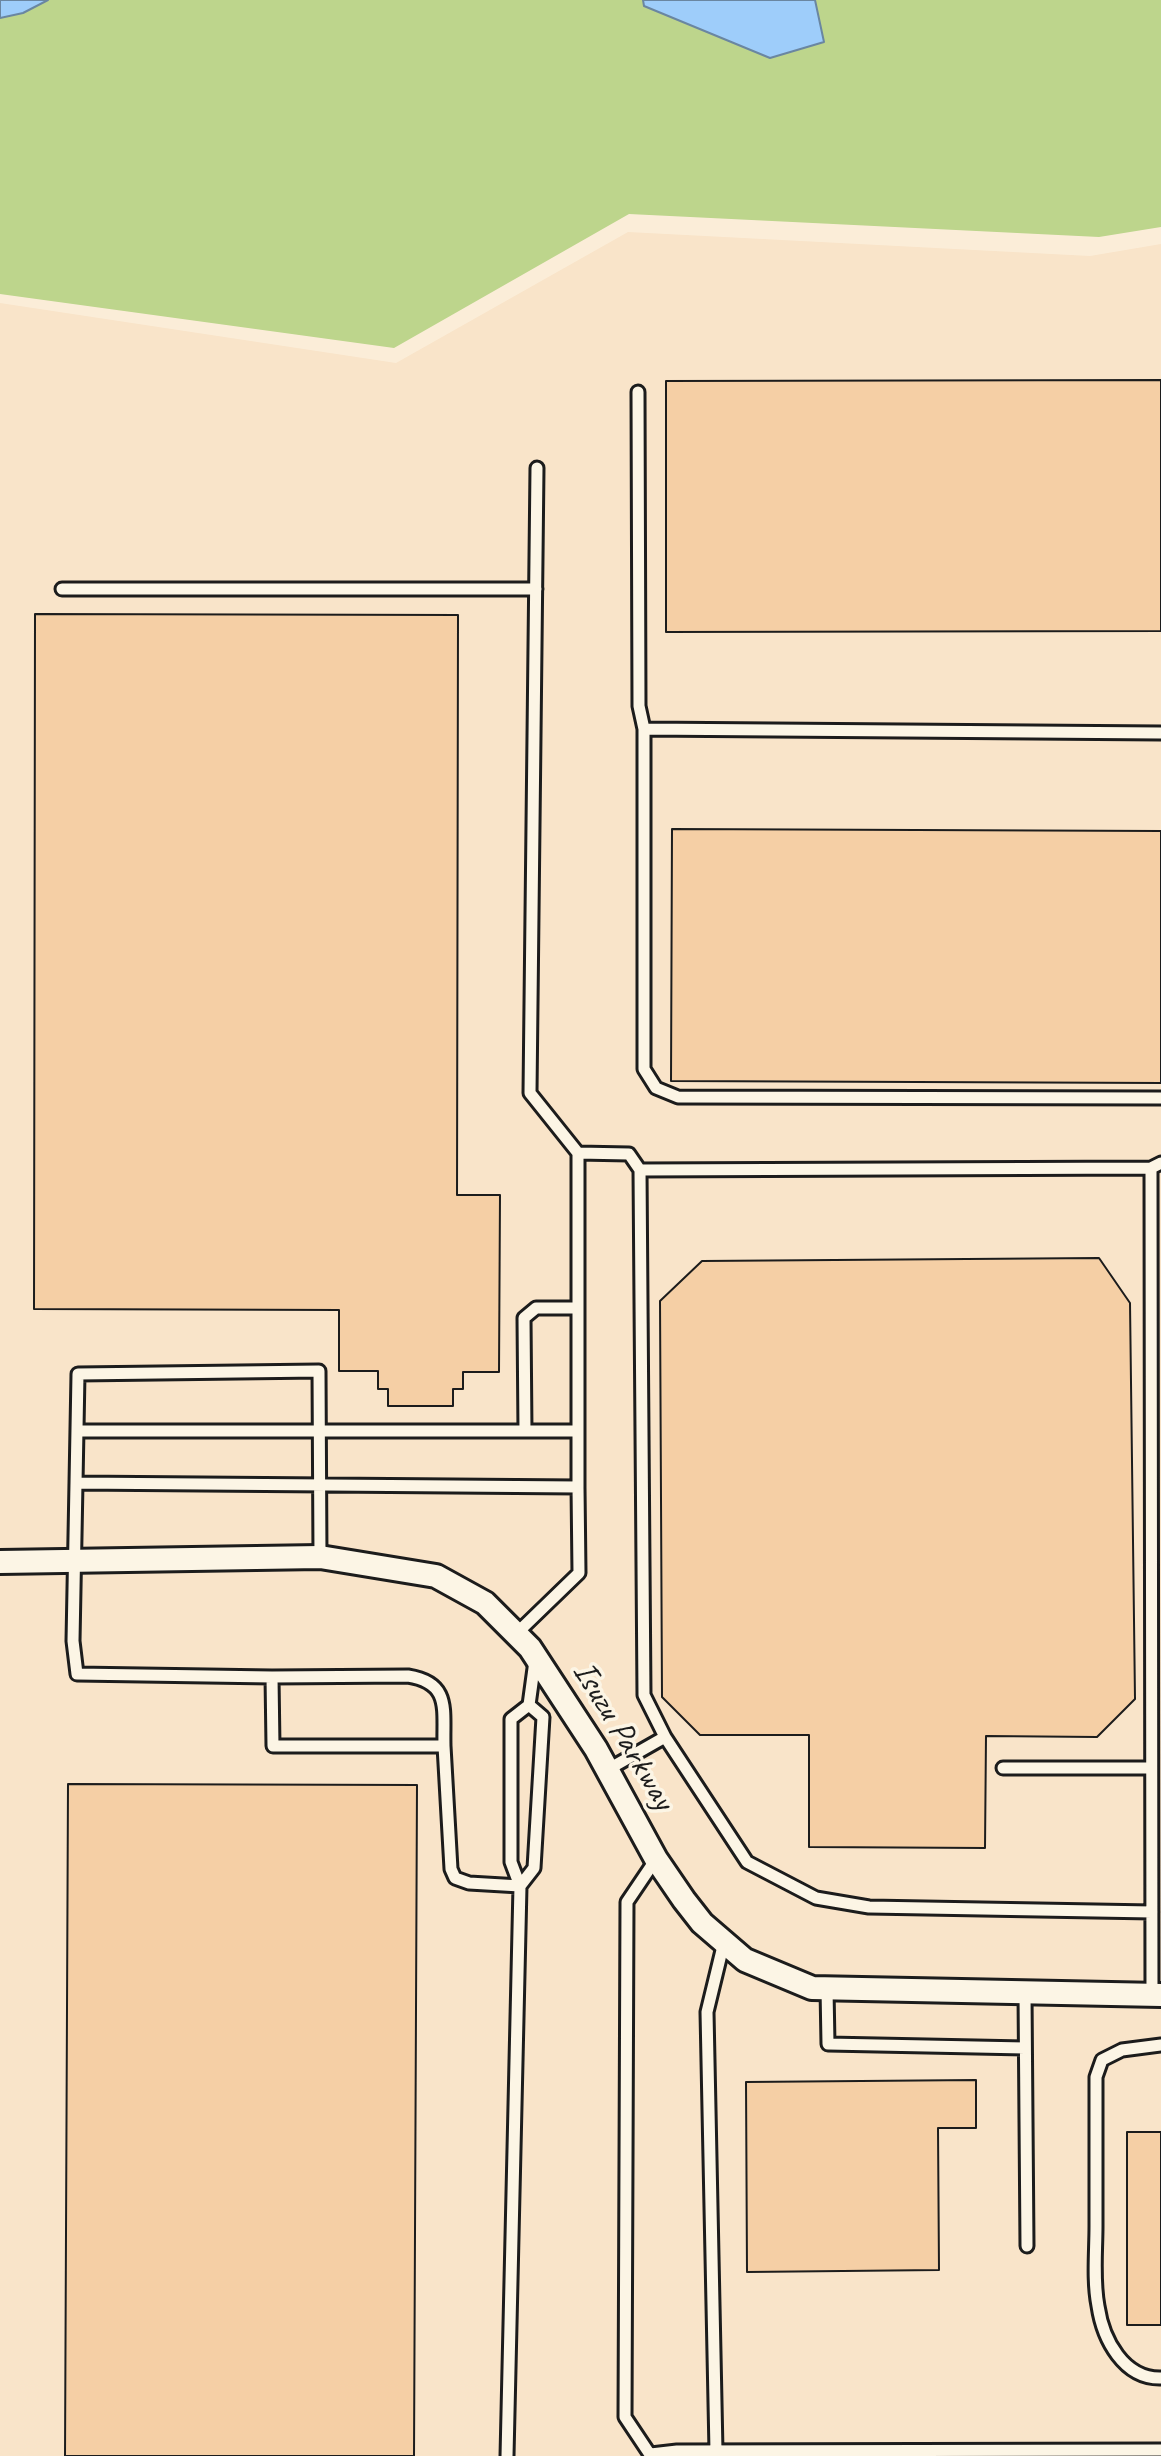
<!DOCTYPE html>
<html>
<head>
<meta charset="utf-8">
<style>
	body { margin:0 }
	canvas { display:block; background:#fbedd8 }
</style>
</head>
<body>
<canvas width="1161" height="2456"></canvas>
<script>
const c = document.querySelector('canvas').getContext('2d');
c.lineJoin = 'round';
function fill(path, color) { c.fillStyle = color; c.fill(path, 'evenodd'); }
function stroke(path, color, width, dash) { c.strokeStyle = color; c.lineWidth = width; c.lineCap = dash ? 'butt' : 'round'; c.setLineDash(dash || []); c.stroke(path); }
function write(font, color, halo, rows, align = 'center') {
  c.font = font + ' Caveat,sans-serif'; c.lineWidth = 7; c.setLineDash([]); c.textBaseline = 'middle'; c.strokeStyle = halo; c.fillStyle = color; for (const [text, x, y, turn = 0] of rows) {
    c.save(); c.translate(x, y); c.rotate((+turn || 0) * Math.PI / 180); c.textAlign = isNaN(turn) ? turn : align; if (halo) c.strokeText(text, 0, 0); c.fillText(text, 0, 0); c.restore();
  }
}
fill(new Path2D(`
	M 628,232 L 1090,256 L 1161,244 L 1161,2456 L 0,2456 L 0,303 L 396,363 Z`), '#f9e4c9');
fill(new Path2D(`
	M 0,0 L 1161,0 L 1161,227 L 1099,237 L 629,214 L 394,348 L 0,294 Z`), '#bdd58c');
const water = new Path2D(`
	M 0,0 L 48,0 L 23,13 L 0,18 Z
	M 643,0 L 815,0 L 824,42 L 770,58 L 644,6 Z`);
fill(water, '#9ecdfa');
stroke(water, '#6a86a1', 2);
const building = new Path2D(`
	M 1161,380 L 1161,631 L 666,632 L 666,381 Z
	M 35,614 L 458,615 L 457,1195 L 500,1195 L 499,1372 L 463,1372 L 463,1389 L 453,1389 L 453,1406 L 388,1406 L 388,1389 L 378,1389 L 378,1371 L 339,1371 L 339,1310 L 34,1309 Z
	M 672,829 L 1161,831 L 1161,1083 L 671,1081 Z
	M 1099,1258 L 1130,1303 L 1135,1699 L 1097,1737 L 986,1736 L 985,1848 L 809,1847 L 809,1735 L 700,1735 L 662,1697 L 660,1301 L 702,1261 Z
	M 68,1784 L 417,1785 L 414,2456 L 65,2456 Z
	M 976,2080 L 976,2128 L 938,2128 L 939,2270 L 747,2272 L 746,2082 Z
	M 1127,2132 L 1161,2132 L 1161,2325 L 1127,2325 Z`);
fill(building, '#f5cfa5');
stroke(building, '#1c1c1c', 2);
const lane = new Path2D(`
	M 638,392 L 639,706 L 644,729 L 1161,733
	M 537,468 L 530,1093 L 578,1153 L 578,1487
	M 62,589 L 536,589
	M 644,729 L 644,1069 L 656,1088 L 678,1097 L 1161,1098
	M 578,1153 L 629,1154 L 640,1170
	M 78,1431 L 578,1431
	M 525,1431 L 524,1318 L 536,1308 L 578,1308
	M 76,1483 L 78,1374 L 319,1371 L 320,1557
	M 272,1677 L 77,1674 L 73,1641 L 76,1483 L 578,1487 L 579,1573 L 516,1634
	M 529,1705 L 543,1717 L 534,1868 L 520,1886 L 511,1862 L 511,1719 L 529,1705 L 535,1661
	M 665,1737 L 644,1695 L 640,1170 L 1151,1168
	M 444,1746 C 443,1709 451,1683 408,1676 L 272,1677 L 273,1746 L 444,1746 L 451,1869 L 455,1878 L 469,1883 L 520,1886 L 507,2456
	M 1003,1768 L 1151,1768
	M 607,1770 L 665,1737 L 747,1862 L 816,1898 L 869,1907 L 1152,1912
	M 827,1989 L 828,2044 L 1025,2048
	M 1025,1994 L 1027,2246
	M 1152,1995 L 1151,1168 L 1161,1163
	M 1161,2045 L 1122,2050 L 1102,2060 L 1096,2077 C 1096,2127 1096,2176 1096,2226 C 1096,2252 1093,2280 1098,2306 C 1103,2340 1124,2379 1161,2378
	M 716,2451 L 707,2012 L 724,1942
	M 651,2454 L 677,2451 L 1161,2450
	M 651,2456 L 625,2417 L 627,1902 L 656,1859`);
const street = new Path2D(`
	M 0,1562 L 320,1557 L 436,1576 L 485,1603 L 530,1648 L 596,1749 L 656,1859 L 684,1900 L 702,1923 L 745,1960 L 812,1988 L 1161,1995`);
stroke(lane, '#1c1c1c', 17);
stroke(street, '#1c1c1c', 28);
stroke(lane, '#fcf5e5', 11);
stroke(street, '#fcf5e5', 22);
write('34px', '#1c1c1c', '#fcf5e5', [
	["Isuzu Parkway",623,1736,59]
]);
</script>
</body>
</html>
